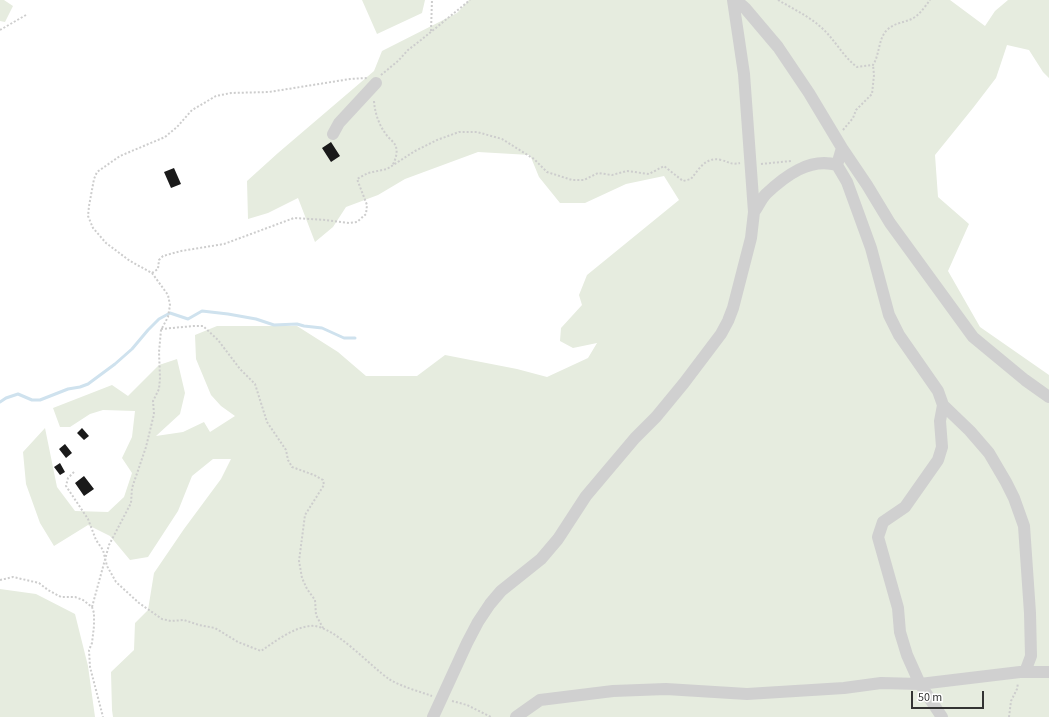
<!DOCTYPE html>
<html>
<head>
<meta charset="utf-8">
<style>
	body { margin:0 }
	#map { position:relative; width:1049px; height:717px; overflow:hidden; background:#fff; font-family:"Source Sans 3",sans-serif }
	canvas { display:block }
	.scale { position:absolute; left:911px; top:691px; width:73px; height:18px; box-sizing:border-box; border:2px solid #333; border-top:0; padding-left:5px; font-size:12px; line-height:14px; white-space:nowrap; color:#333; -webkit-text-stroke:3px #fff; paint-order:stroke }
</style>
</head>
<body>
<div id="map">
<canvas width="1049" height="717"></canvas>
<div class="scale">50 m</div>
</div>
<script>
const c = document.querySelector('canvas').getContext('2d');
c.lineJoin = 'round';
function fill(path, color) { c.fillStyle = color; c.fill(path, 'evenodd'); }
function stroke(path, color, width, dash) { c.strokeStyle = color; c.lineWidth = width; c.lineCap = dash ? 'butt' : 'round'; c.setLineDash(dash || []); c.stroke(path); }
fill(new Path2D(`
	M 0,0 L 4,0 L 13,6 L 5,22 L 0,21 Z
	M 362,0 L 425,0 L 422,13 L 377,34 Z
	M 469,0 L 950,0 L 985,26 L 995,11 L 1008,0 L 1049,0 L 1049,78 L 1043,72 L 1029,50 L 1007,45 L 996,78 L 973,108 L 935,155 L 938,197 L 969,224 L 948,271 L 980,327 L 1049,375 L 1049,717 L 113,717 L 112,710 L 111,672 L 134,650 L 135,623 L 148,610 L 154,573 L 184,529 L 221,479 L 231,459 L 213,459 L 192,476 L 178,511 L 148,557 L 130,560 L 110,536 L 88,525 L 54,546 L 40,523 L 26,484 L 23,452 L 45,428 L 57,487 L 75,511 L 108,512 L 124,497 L 132,473 L 122,458 L 132,437 L 135,411 L 103,410 L 90,414 L 70,427 L 60,427 L 53,408 L 112,385 L 128,396 L 159,365 L 177,359 L 185,393 L 180,414 L 156,436 L 183,432 L 204,422 L 210,432 L 235,416 L 221,406 L 211,395 L 196,359 L 195,335 L 217,326 L 297,326 L 338,352 L 366,376 L 417,376 L 445,355 L 517,369 L 547,377 L 588,358 L 597,343 L 573,348 L 560,341 L 561,328 L 582,305 L 579,295 L 587,275 L 679,200 L 664,176 L 626,184 L 585,203 L 560,203 L 539,177 L 530,155 L 478,152 L 405,179 L 378,195 L 346,207 L 333,227 L 315,242 L 298,198 L 268,213 L 248,219 L 247,181 L 278,153 L 374,71 L 382,51 L 457,13 Z
	M 0,589 L 36,594 L 75,614 L 88,666 L 95,717 L 0,717 Z`), '#e6ecdf');
stroke(new Path2D(`
	M 0,402 L 6,398 L 18,394 L 32,400 L 40,400 L 68,389 L 80,387 L 88,384 L 115,364 L 132,349 L 148,330 L 159,319 L 170,313 L 188,319 L 202,311 L 228,314 L 256,319 L 274,325 L 297,324 L 304,326 L 322,328 L 344,338 L 355,338`), '#cfe2ee', 3);
fill(new Path2D(`
	M 331,142 L 340,156 L 331,162 L 322,148 Z
	M 174,168 L 181,184 L 171,188 L 164,172 Z
	M 82,428 L 89,436 L 84,440 L 77,433 Z
	M 65,444 L 72,453 L 66,458 L 59,449 Z
	M 60,463 L 65,472 L 60,475 L 54,467 Z
	M 84,476 L 94,489 L 84,496 L 75,483 Z`), '#1a1a1a');
stroke(new Path2D(`
	M 778,0 C 795,10 813,18 827,33 C 837,44 845,58 857,67 L 873,65 C 880,54 878,39 887,30 C 895,22 906,23 915,17 C 921,13 926,5 930,0
	M 0,30 L 26,15
	M 431,31 L 432,0
	M 381,75 L 398,61 L 408,50 L 421,40 L 470,0
	M 374,101 C 375,115 380,127 388,137 C 391,140 395,143 396,147 C 398,153 395,161 392,166
	M 843,130 L 853,118 L 856,110 L 872,94 L 874,75 L 873,65
	M 761,164 L 791,161
	M 152,273 L 158,269 L 159,260 L 163,256 L 181,251 L 224,244 L 294,218 L 326,220 L 349,223 L 357,222 L 366,214 L 367,205 L 357,179 L 368,173 L 387,169 L 415,151 L 437,140 L 459,132 L 477,132 L 502,139 L 534,159 L 547,172 L 572,180 L 584,180 L 598,173 L 612,175 L 627,171 L 649,174 L 664,166 L 683,181 L 691,179 C 699,169 706,156 721,160 C 730,162 730,165 740,163
	M 161,329 L 194,326 L 203,326 L 218,340 L 240,369 L 255,384 L 267,422 L 286,450 L 288,460 L 292,467 L 314,475 L 323,480 L 324,485 L 305,515 L 299,561 L 302,578 L 307,589 L 315,600 L 316,615 L 323,628
	M 74,472 L 68,478 L 66,486 L 88,519 L 96,540 L 103,550 L 107,566 L 116,582 L 139,603 L 162,619 L 171,621 L 184,620 L 199,625 L 215,628 L 238,642 L 261,651 C 276,641 292,628 310,626 C 332,623 371,667 389,679 C 402,687 418,691 432,696
	M 0,580 L 13,577 L 39,583 L 48,590 L 61,597 L 75,597 L 83,600 L 92,607 L 94,613 L 94,626 L 92,643 L 89,650 L 90,667 L 103,717
	M 92,607 L 109,545 L 131,503 L 132,488 L 146,447 L 154,414 L 153,401 L 159,389 L 160,378 L 159,352 L 161,330 L 168,317 L 170,305 L 168,295 L 152,273 L 130,261 L 106,243 L 93,228 L 88,216 L 89,206 L 94,179 L 97,172 L 120,156 L 165,137 L 177,127 L 192,110 L 216,96 L 231,93 L 269,92 L 350,79 L 367,78
	M 452,701 L 467,705 L 491,717
	M 1009,717 L 1011,701 L 1017,689 L 1018,683`), '#cdcdcd', 2, [2, 2]);
stroke(new Path2D(`
	M 736,0 L 745,8 L 778,47 L 809,93 L 842,148 L 867,185 L 890,223 L 973,337 L 1025,380 L 1049,397
	M 333,134 L 339,123 L 376,83
	M 842,148 L 837,165 L 847,182 L 871,248 L 889,315 L 899,335 L 938,391 L 943,405 L 940,421 L 942,447 L 938,460 L 905,507 L 883,522 L 878,537 L 898,608 L 900,632 L 907,655 L 920,684 L 942,717
	M 754,212 C 758,207 761,199 766,194 C 785,176 810,157 837,165
	M 943,405 L 970,431 L 989,453 L 1006,482 L 1014,498 L 1024,526 L 1030,613 L 1031,656 L 1025,672
	M 433,717 L 467,643 L 478,622 L 490,604 L 501,591 L 541,559 L 558,539 L 586,496 L 635,438 L 656,417 L 684,383 L 721,334 L 728,321 L 733,308 L 751,238 L 754,212 L 744,74 L 733,0
	M 516,717 L 540,700 L 613,691 L 666,689 L 747,694 L 844,688 L 881,683 L 920,684 L 1020,672 L 1049,672`), '#d0d0d0', 12);
</script>
</body>
</html>
